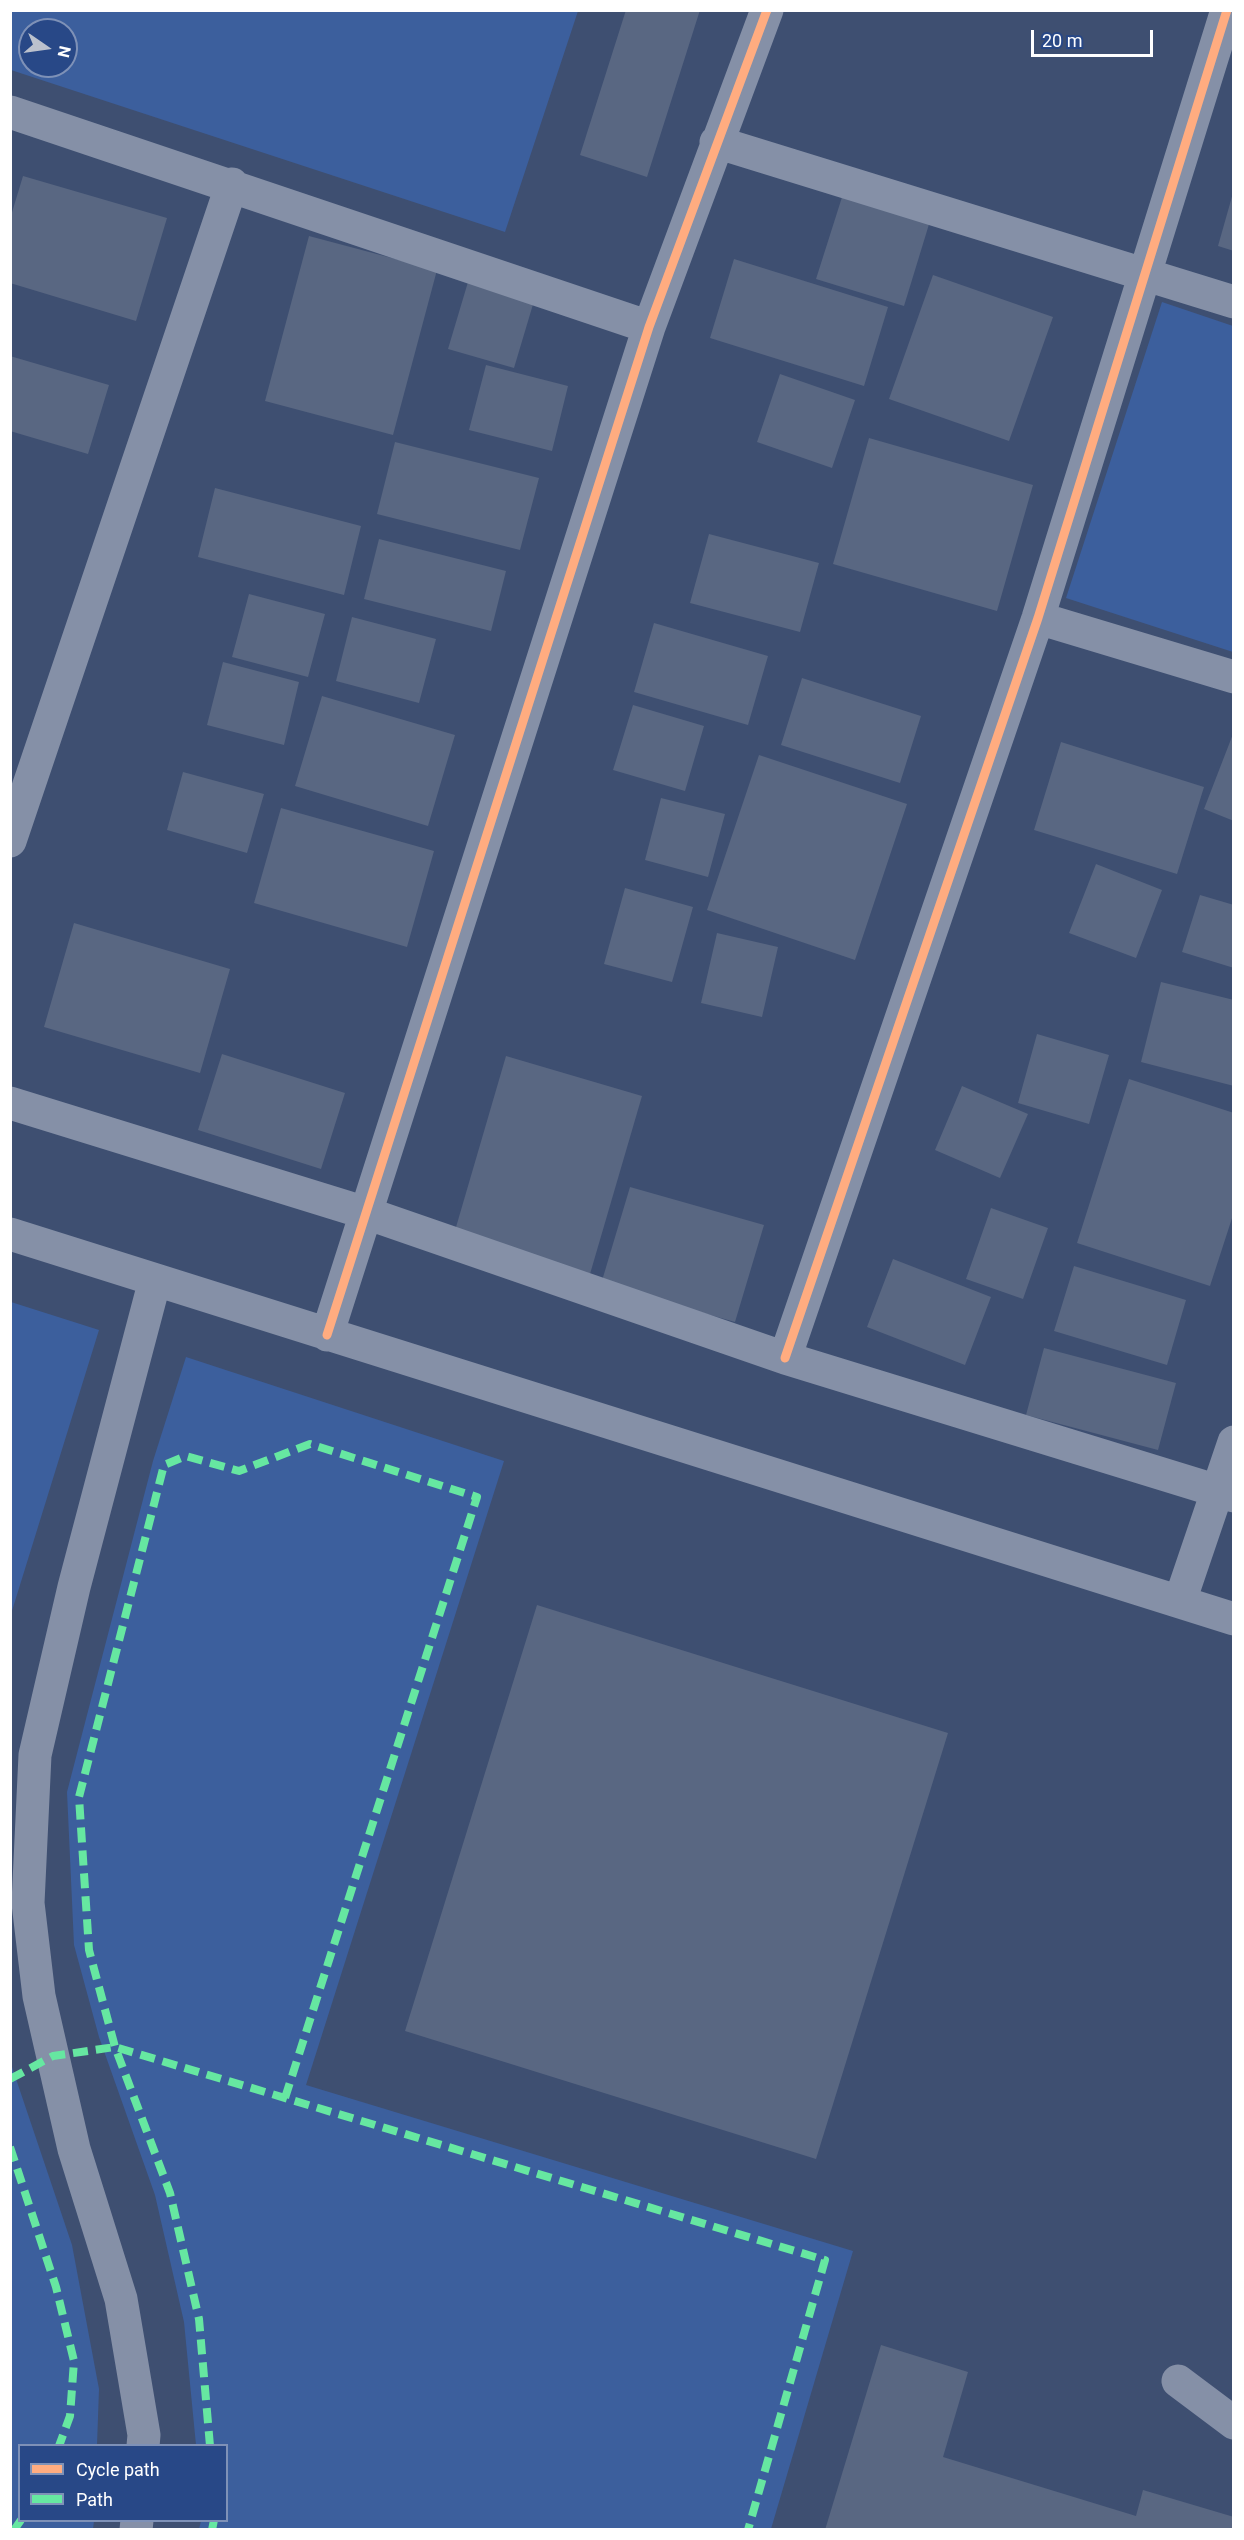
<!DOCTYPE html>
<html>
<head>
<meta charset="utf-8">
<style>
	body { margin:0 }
	#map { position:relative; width:1244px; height:2540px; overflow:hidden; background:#3e4f71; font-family:Roboto,sans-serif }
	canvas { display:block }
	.frame { position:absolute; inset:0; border:12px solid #fff; pointer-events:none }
	.legend { position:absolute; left:18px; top:2444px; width:210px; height:78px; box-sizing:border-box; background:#284887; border:2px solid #7e91b7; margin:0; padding:8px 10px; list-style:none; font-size:18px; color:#fff }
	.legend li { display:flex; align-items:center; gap:12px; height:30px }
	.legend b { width:30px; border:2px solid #7e91b7 }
	.north { position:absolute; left:18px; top:18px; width:60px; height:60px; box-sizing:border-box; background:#284887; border:2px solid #7e91b7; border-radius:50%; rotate:103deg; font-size:16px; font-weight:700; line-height:24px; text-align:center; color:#fff }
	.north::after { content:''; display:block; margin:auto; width:21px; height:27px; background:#bbc1cd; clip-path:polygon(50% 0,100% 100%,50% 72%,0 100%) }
	.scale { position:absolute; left:1031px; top:30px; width:122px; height:27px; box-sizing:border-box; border:3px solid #fff; border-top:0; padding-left:8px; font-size:18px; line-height:21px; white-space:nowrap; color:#fff; -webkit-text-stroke:4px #284887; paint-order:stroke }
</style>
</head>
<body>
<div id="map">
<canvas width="1244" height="2540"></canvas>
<div class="frame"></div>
<ul class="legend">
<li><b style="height:8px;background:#ffac80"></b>Cycle path</li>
<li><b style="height:8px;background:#66e7a1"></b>Path</li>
</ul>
<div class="north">N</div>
<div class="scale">20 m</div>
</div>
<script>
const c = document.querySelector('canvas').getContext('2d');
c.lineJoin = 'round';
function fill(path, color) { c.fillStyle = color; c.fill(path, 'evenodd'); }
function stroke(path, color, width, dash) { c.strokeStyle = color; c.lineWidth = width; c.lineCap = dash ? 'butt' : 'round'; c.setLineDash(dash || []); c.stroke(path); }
fill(new Path2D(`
	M 11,10 L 578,10 L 578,11 L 505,232 L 11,70 ZM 30,30 L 66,30 L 66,66 L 30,66 Z
	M 1162,302 L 1233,326 L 1233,652 L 1066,598 Z
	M 11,1302 L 99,1330 L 11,1614 L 10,1302 Z
	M 186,1357 L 504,1461 L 306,2085 L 853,2251 L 771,2529 L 199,2529 L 201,2521 L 226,2520 L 226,2446 L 196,2445 L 184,2322 L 155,2195 L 99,2037 L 74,1945 L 67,1792 L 153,1461 Z
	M 11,2064 L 72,2245 L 99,2389 L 97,2445 L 20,2446 L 20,2520 L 94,2521 L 93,2529 L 11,2529 Z`), '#3c5f9d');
fill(new Path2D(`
	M 626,10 L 700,10 L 647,177 L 580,155 Z
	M 23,176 L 167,218 L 136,321 L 10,283 L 10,219 Z
	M 1233,193 L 1234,193 L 1234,251 L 1218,246 Z
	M 843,194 L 930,221 L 904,306 L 816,279 Z
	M 309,236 L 437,270 L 393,435 L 265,401 Z
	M 734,259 L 888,307 L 864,386 L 710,338 Z
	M 933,275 L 1053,317 L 1009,441 L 889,399 Z
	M 468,282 L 534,301 L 514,368 L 448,349 Z
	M 10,356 L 109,385 L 88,454 L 10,431 Z
	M 486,365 L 568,386 L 552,451 L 469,430 Z
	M 780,374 L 855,400 L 832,468 L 757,442 Z
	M 869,438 L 1033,485 L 997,611 L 833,564 Z
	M 395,442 L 539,478 L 520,550 L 377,514 Z
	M 215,488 L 361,526 L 344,595 L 198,557 Z
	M 709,534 L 819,563 L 800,632 L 690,603 Z
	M 379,539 L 506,571 L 491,631 L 364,599 Z
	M 249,594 L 325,614 L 308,677 L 232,657 Z
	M 352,617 L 436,639 L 419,703 L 336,681 Z
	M 654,623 L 768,656 L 748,725 L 634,692 Z
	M 223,662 L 299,682 L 284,745 L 207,725 Z
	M 802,678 L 921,716 L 900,783 L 781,745 Z
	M 322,696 L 455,735 L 428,826 L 295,786 Z
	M 633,705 L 704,726 L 685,791 L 613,770 Z
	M 1233,734 L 1234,734 L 1234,821 L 1204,809 Z
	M 1061,742 L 1204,787 L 1177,874 L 1034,830 Z
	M 759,755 L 907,804 L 855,960 L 707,910 Z
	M 183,772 L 264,794 L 247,853 L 167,830 Z
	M 661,798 L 725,814 L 708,877 L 645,860 Z
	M 281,808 L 434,851 L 407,947 L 254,903 Z
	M 1096,864 L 1162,890 L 1136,958 L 1069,933 Z
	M 625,888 L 693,907 L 672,982 L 604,964 Z
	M 1200,895 L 1234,905 L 1234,968 L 1182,952 Z
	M 74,923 L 230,969 L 200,1073 L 44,1027 Z
	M 717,933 L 778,947 L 762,1017 L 701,1003 Z
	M 1161,982 L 1234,1000 L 1234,1086 L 1141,1062 Z
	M 1037,1034 L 1109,1055 L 1089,1124 L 1018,1103 Z
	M 222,1054 L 345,1093 L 321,1169 L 198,1130 Z
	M 506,1056 L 642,1096 L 590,1274 L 454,1234 Z
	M 1129,1079 L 1234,1113 L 1234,1212 L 1210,1286 L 1077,1243 Z
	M 962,1086 L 1028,1114 L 1000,1178 L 935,1150 Z
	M 630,1187 L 764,1225 L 735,1322 L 601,1284 Z
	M 991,1208 L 1048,1228 L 1023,1299 L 966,1279 Z
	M 893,1259 L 991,1297 L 965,1365 L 867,1327 Z
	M 1074,1266 L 1186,1300 L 1167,1365 L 1054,1331 Z
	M 1044,1348 L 1176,1383 L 1158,1450 L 1026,1415 Z
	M 537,1605 L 948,1733 L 816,2159 L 405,2031 Z
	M 881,2345 L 968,2372 L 943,2457 L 1136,2516 L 1143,2490 L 1234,2517 L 1234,2530 L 825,2530 Z`), '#596782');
stroke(new Path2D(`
	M 10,112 L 649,327
	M 716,142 L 1234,302
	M 1038,618 L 1234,677
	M 10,841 L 232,184
	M 10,1103 L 366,1213 L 785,1358 L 1234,1496
	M 10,1234 L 1234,1619
	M 327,1335 L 649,327 L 767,10
	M 785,1358 L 1038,618 L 1227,10
	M 1180,1601 L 1234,1442
	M 1178,2381 L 1234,2423
	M 143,2446 L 144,2435 L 121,2299 L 74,2149 L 39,1996 L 28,1903 L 35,1755 L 74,1587 L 155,1280
	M 136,2530 L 137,2520`), '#8590a7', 33);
stroke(new Path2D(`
	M 10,2079 L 53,2056 L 115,2047 L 825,2260 L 748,2530
	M 10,2147 L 56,2287 L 74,2361 L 70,2416 L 59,2446
	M 210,2446 L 199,2319 L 170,2193 L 115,2047 L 89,1950 L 79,1797 L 164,1465 L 186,1456 L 239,1471 L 310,1444 L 477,1497 L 285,2098
	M 14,2530 L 21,2520
	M 212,2530 L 214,2520`), '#66e7a1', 8, [15, 8]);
stroke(new Path2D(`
	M 327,1335 L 649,327 L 767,10
	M 785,1358 L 1038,618 L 1227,10`), '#ffac80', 9);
</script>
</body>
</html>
